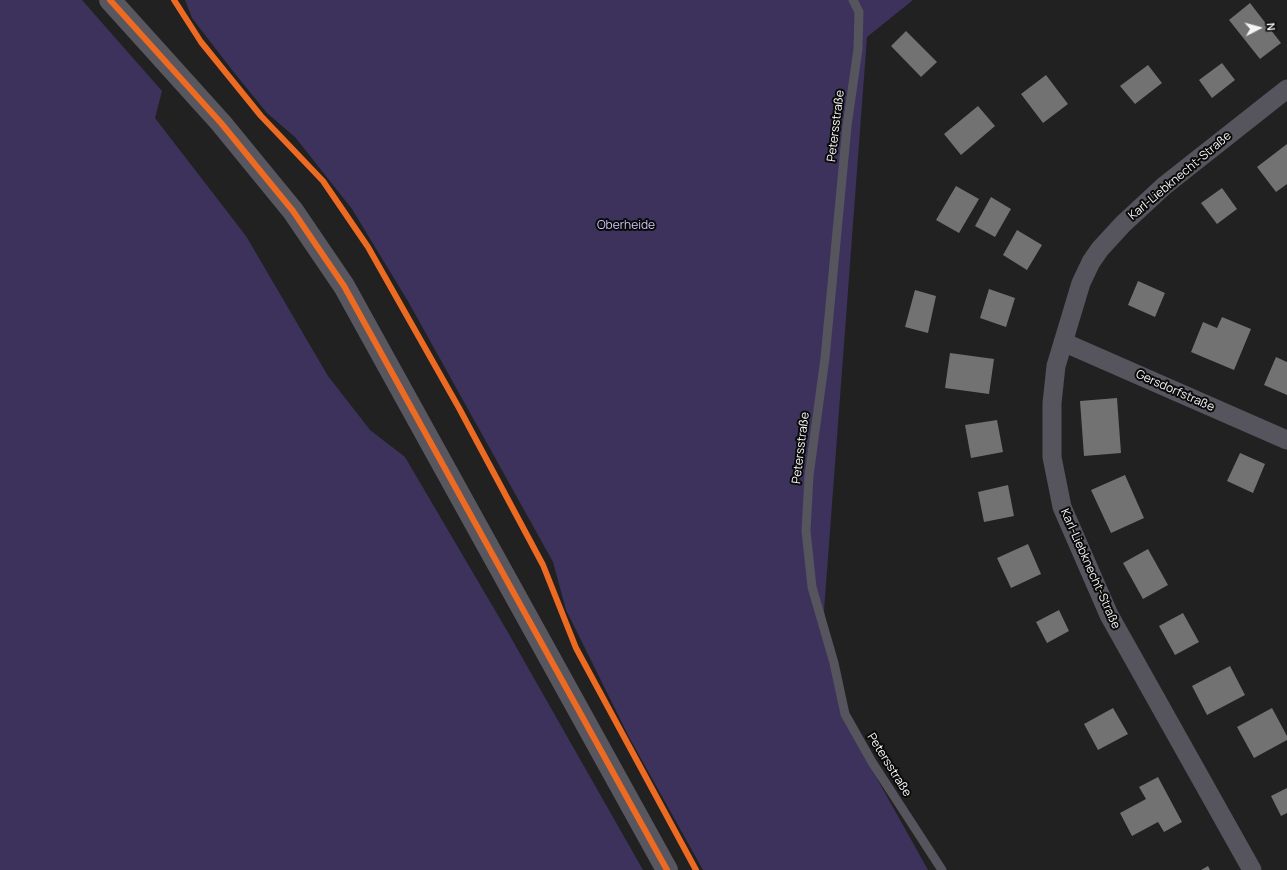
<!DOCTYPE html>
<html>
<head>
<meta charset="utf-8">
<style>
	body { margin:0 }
	#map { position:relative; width:1287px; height:870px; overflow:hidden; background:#212122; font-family:Manrope,sans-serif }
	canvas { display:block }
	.north { position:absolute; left:1239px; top:8px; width:40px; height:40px; -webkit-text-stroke:3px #0a0a0b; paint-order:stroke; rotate:84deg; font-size:11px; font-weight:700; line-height:16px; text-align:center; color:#f5f5f7 }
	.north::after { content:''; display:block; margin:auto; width:14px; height:18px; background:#f5f5f7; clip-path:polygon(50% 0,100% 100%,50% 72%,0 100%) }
</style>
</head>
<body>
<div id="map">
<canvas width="1287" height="870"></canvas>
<div class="north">N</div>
</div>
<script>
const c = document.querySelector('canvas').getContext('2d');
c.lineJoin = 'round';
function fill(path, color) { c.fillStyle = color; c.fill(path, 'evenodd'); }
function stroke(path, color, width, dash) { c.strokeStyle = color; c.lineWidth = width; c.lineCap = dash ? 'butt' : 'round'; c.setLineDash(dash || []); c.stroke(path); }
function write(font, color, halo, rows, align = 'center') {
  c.font = font + ' Manrope,sans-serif'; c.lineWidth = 4; c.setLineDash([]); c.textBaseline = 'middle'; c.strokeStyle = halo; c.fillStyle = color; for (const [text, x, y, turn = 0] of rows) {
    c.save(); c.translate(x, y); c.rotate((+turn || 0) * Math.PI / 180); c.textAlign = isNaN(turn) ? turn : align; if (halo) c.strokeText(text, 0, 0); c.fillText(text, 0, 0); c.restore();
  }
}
fill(new Path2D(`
	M 0,0 L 82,0 L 162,91 L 155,118 L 246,236 L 328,376 L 370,430 L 405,457 L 506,629 L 643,870 L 0,870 Z
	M 185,0 L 913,0 L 867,37 L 824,611 L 841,714 L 928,870 L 703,870 L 629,737 L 566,610 L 553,562 L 409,303 L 352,209 L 295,137 L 267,113 L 232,70 L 192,18 Z`), '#3c325c');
fill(new Path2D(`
	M 1250,3 L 1281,43 L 1260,59 L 1229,20 Z
	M 906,31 L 937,62 L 921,77 L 891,46 Z
	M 1222,63 L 1235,80 L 1212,98 L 1199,80 Z
	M 1148,65 L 1162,83 L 1135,104 L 1120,86 Z
	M 1046,75 L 1068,104 L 1043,123 L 1021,94 Z
	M 978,106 L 995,126 L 961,155 L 944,134 Z
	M 1287,144 L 1287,184 L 1276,192 L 1257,167 Z
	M 956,186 L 979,199 L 959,233 L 936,220 Z
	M 1222,188 L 1237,209 L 1217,224 L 1201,203 Z
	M 991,197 L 1011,209 L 995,237 L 975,226 Z
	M 1017,230 L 1042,245 L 1027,270 L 1003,255 Z
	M 1138,281 L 1165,293 L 1155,317 L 1128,305 Z
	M 989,289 L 1015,298 L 1006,327 L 980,318 Z
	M 915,290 L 936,296 L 928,333 L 905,327 Z
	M 1222,317 L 1251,329 L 1234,370 L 1191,352 L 1203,322 L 1217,328 Z
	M 950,353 L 994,359 L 989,394 L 945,388 Z
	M 1276,357 L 1287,362 L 1287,395 L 1264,385 Z
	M 1117,398 L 1121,453 L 1084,456 L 1080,401 Z
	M 997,420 L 1003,452 L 971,458 L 965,425 Z
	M 1240,453 L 1265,464 L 1253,493 L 1227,481 Z
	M 1125,475 L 1144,518 L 1111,533 L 1091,490 Z
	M 1008,485 L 1014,516 L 984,522 L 978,492 Z
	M 1028,544 L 1041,574 L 1011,588 L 997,558 Z
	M 1148,549 L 1168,585 L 1143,599 L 1123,563 Z
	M 1059,610 L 1069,631 L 1047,643 L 1036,622 Z
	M 1183,613 L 1199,642 L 1175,655 L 1159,626 Z
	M 1230,666 L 1245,695 L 1207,715 L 1192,686 Z
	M 1113,708 L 1128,734 L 1098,750 L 1084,724 Z
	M 1272,708 L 1287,736 L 1287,740 L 1254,758 L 1237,727 Z
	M 1158,777 L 1182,822 L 1164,832 L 1158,822 L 1132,836 L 1120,813 L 1146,799 L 1139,787 Z
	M 1287,788 L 1287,813 L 1281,816 L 1271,796 Z
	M 1208,866 L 1210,870 L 1201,870 Z`), '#727273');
stroke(new Path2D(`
	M 853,0 L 859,12 L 858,49 L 847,126 L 825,358 L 809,476 L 806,531 L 812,587 L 834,663 L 845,714 L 872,762 L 942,870`), '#56545d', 9);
stroke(new Path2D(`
	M 1063,342 L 1287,440
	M 1252,870 L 1109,615 L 1062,507 L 1052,457 L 1052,403 L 1056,366 L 1081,283 L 1091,262 L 1100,249 L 1123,224 L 1164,186 L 1287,89`), '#56545d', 19);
stroke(new Path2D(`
	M 110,0 L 221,123 L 293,211 L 344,286 L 667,870`), '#58575f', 22);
stroke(new Path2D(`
	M 110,0 L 221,123 L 293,211 L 344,286 L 667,870
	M 174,0 L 201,42 L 261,116 L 323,181 L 368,247 L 459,408 L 543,565 L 576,648 L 696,870`), '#ed6a23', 6);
write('12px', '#f5f5f7', '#0a0a0b', [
	["Petersstraße",836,126,-83],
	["Karl-Liebknecht-Straße",1180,176,-40],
	["Gersdorfstraße",1175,391,24],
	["Petersstraße",801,448,-83],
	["Karl-Liebknecht-Straße",1090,569,66],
	["Petersstraße",889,765,58]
]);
write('12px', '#cdc4f9', '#0a0a0b', [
	["Oberheide",626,226]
]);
</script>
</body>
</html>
